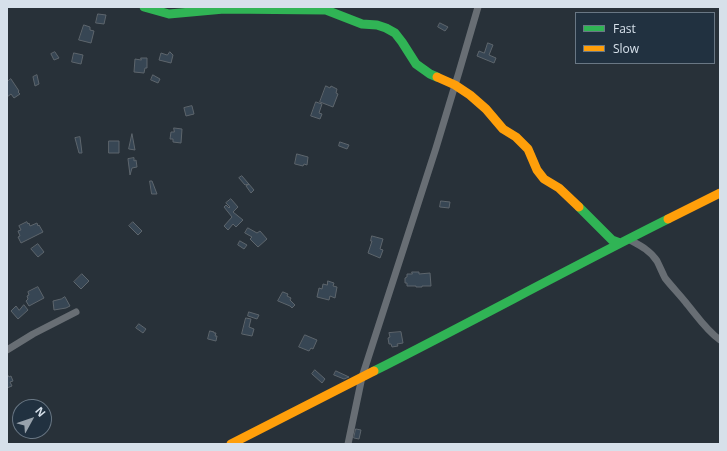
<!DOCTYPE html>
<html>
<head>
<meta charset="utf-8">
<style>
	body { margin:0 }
	#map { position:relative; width:727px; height:451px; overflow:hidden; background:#283139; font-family:"Open Sans",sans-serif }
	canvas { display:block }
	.frame { position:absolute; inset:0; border:8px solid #d6e0ea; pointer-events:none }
	.legend { position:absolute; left:575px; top:12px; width:140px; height:52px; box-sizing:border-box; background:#213140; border:1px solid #697784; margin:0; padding:5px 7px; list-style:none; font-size:12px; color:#d6e0ea }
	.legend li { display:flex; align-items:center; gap:8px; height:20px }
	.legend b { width:20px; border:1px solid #697784 }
	.north { position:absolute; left:12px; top:399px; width:40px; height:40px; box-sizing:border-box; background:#213140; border:1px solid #697784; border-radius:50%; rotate:50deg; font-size:11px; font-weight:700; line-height:16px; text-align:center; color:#d6e0ea }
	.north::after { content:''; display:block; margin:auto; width:14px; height:18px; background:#99a3ac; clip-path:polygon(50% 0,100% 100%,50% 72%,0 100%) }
</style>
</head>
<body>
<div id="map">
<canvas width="727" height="451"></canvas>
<div class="frame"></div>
<ul class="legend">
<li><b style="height:5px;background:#30b455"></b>Fast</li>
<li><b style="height:5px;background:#ff9f0a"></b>Slow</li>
</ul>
<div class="north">N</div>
</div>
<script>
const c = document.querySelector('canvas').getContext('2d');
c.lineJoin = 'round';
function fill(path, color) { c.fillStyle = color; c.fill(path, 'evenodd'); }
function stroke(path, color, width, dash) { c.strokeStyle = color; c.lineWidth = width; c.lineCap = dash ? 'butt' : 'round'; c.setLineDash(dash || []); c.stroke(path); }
const building = new Path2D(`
	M 98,14 L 106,15 L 104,24 L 96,23 Z
	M 440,23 L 448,27 L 445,31 L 438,27 Z
	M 84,25 L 90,27 L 90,30 L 94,31 L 91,43 L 79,40 Z
	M 488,43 L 493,45 L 489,55 L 496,58 L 494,63 L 477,56 L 479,51 L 484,53 Z
	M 55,52 L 59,58 L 54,60 L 51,54 Z
	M 170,52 L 173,55 L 171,63 L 159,60 L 161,53 L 167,55 Z
	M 74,53 L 83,55 L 81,64 L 72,62 Z
	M 141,58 L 147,58 L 147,68 L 145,68 L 144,73 L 134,72 L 135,59 L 141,60 Z
	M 37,75 L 39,84 L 35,86 L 33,77 Z
	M 153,75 L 160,79 L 158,83 L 151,80 Z
	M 11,79 L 19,91 L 18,92 L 20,94 L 14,98 L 11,94 L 7,97 L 7,82 Z
	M 326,86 L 330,88 L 331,86 L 337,89 L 336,93 L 338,94 L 333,107 L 320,102 Z
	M 316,102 L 322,104 L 319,113 L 322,114 L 320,119 L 311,116 Z
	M 192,106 L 194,114 L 186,116 L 184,108 Z
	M 174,128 L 182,129 L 181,143 L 173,142 L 173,139 L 170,139 L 171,132 L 174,132 Z
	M 132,134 L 135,150 L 129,149 Z
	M 80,137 L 82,153 L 79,153 L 75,138 Z
	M 109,141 L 119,141 L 119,153 L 109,153 Z
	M 340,142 L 349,145 L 347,149 L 339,146 Z
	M 297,154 L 308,157 L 307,165 L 304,164 L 303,166 L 295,164 Z
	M 134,158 L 134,161 L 136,160 L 137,167 L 132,168 L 130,175 L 128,159 Z
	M 242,176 L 254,190 L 251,193 L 246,186 L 249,184 L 245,185 L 239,178 Z
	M 150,181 L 152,181 L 157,194 L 152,194 Z
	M 231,199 L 238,207 L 233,212 L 243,220 L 236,227 L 233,224 L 228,230 L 224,226 L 232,217 L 224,207 L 226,205 L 229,208 L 230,207 L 226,203 Z
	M 441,201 L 450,202 L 449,208 L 440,207 Z
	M 27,222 L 28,224 L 29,223 L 30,226 L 37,223 L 38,226 L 39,225 L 43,232 L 21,243 L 18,237 L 20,236 L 18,231 L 21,230 L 19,226 Z
	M 133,222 L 142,231 L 138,235 L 129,226 Z
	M 248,228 L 257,233 L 260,231 L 267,239 L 258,247 L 250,239 L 252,237 L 245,233 Z
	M 372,236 L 383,239 L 380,249 L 383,250 L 380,258 L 368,253 L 372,241 L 371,241 Z
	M 240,241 L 247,245 L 244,249 L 238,245 Z
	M 38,244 L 44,252 L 38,257 L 31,249 Z
	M 412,272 L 419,272 L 419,274 L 430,273 L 431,286 L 422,286 L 422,287 L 416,287 L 416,286 L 407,286 L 407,283 L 405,283 L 405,278 L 407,277 L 407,274 L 412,274 Z
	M 82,274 L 89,281 L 81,289 L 74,282 Z
	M 328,281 L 334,283 L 333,286 L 337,287 L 335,298 L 330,296 L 329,300 L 317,297 L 319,288 L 322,289 L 323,284 L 327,285 Z
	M 38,287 L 44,298 L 29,306 L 26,301 L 28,299 L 27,296 L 29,295 L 28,292 Z
	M 283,292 L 288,294 L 287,296 L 291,298 L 290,300 L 295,305 L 292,308 L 290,306 L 278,301 Z
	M 65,297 L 70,306 L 66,308 L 54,310 L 53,301 L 61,299 Z
	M 24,305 L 28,310 L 18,319 L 11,311 L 16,306 L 19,310 Z
	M 249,312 L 259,315 L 257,319 L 248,316 Z
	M 246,318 L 251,319 L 249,327 L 254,329 L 252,336 L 242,334 Z
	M 139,324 L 146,329 L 143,333 L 136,328 Z
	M 210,331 L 214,332 L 214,333 L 216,333 L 215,336 L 217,336 L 216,341 L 208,339 Z
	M 401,332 L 403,343 L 397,344 L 398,346 L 392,347 L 391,344 L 389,344 L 388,338 L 390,337 L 389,333 Z
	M 305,335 L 317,340 L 313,349 L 311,348 L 309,351 L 299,347 Z
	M 315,370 L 325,379 L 322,383 L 312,374 Z
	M 336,371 L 349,377 L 344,379 L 334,375 Z
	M 7,374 L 9,377 L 11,376 L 13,381 L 10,382 L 12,386 L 7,388 Z
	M 356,429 L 361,430 L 359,439 L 354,438 Z`);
fill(building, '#374654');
stroke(building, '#5d656c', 1);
stroke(new Path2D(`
	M 628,239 C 639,245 650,250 657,261 C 660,267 662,272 665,278 C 672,287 680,295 687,304 C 697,316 706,330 720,340
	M 7,350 L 33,334 L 76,312
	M 348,444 L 362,377 L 436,148 L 459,72 L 478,7`), '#686e74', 7);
stroke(new Path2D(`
	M 144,7 L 169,14 L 224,9 L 326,10 L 362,24 L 377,25 L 386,28 L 395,33 L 402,42 L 416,64 L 430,74 L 437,77
	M 579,207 L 612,240 L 620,243
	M 374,371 C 473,321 570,268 668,219`), '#30b455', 9);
stroke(new Path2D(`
	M 437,77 L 455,85 L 470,95 L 486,109 L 503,129 L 516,137 L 528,149 L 537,170 L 544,179 L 559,188 L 579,207
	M 668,219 L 720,193
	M 231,444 L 374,371`), '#ff9f0a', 9);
</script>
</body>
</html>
